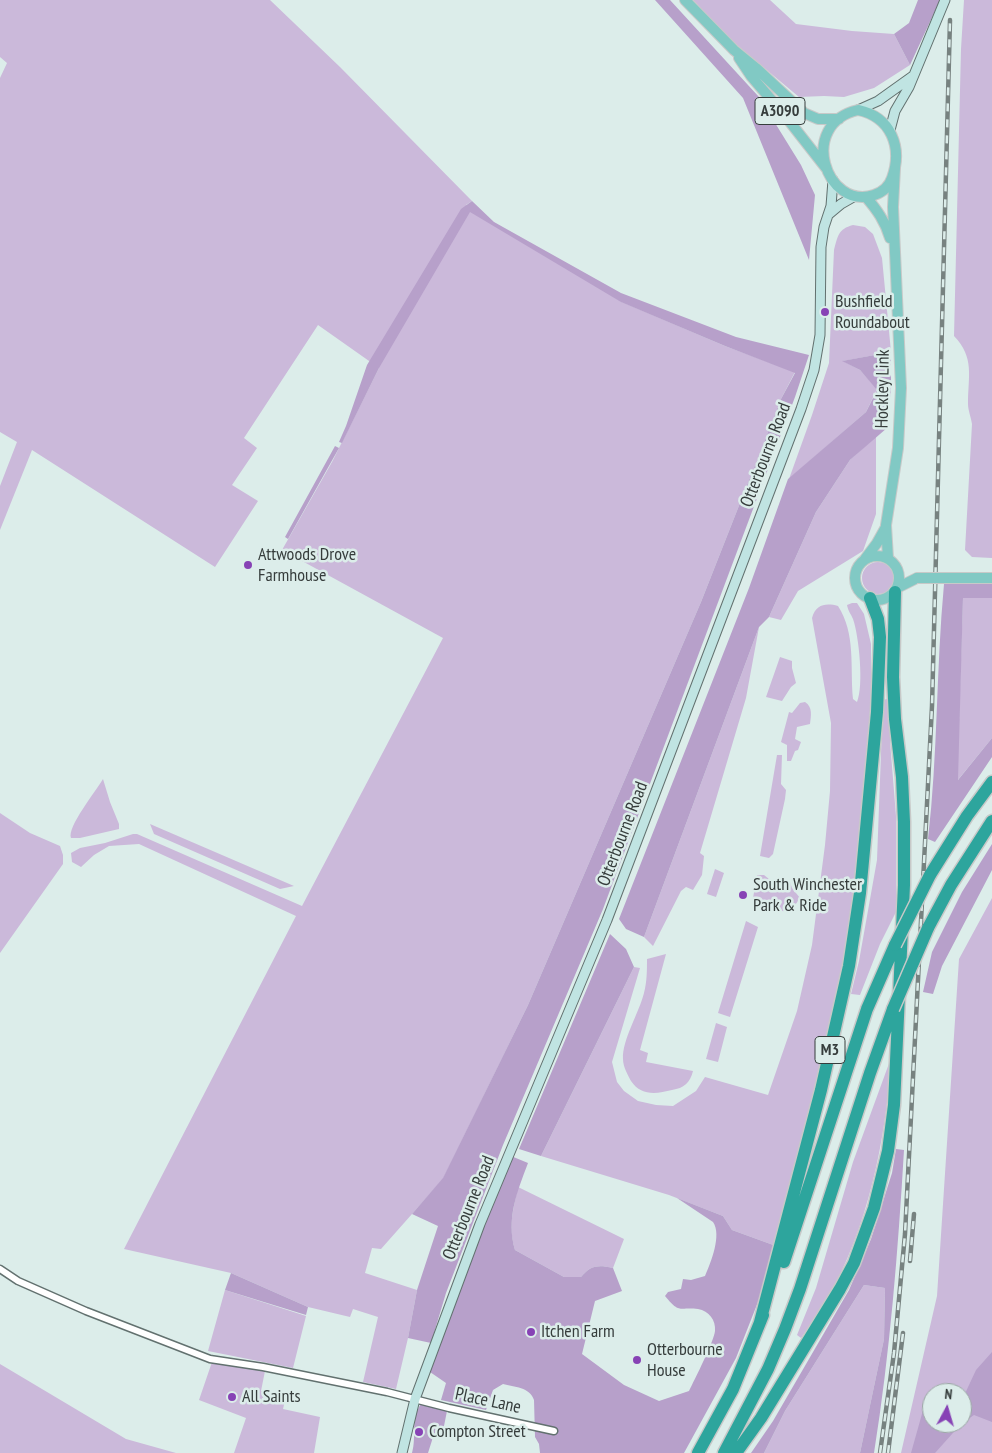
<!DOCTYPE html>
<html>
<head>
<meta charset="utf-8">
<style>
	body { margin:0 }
	#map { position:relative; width:992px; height:1453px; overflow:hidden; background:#dcedea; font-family:"PT Sans Narrow",sans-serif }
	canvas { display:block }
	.north { position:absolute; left:922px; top:1383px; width:50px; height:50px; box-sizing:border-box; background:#dcedea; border:1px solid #9aa7a4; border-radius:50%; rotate:6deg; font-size:14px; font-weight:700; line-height:20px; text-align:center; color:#363d3c }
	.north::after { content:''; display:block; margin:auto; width:18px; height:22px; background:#8742b5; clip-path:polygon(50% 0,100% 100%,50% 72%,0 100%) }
</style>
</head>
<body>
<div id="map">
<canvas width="992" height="1453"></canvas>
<div class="north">N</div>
</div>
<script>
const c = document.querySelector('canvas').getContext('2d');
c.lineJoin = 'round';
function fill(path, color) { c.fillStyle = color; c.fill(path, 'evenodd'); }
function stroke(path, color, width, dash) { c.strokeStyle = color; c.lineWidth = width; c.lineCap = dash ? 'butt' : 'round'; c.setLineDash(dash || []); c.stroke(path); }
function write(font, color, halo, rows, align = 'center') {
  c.font = font + ' "PT Sans Narrow",sans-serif'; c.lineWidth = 5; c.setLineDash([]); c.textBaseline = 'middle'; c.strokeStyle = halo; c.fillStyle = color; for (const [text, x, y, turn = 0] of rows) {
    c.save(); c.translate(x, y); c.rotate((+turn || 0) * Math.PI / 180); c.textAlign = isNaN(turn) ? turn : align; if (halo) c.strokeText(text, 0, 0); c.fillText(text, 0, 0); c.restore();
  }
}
fill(new Path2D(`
	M 0,0 L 270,0 L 340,67 L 472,201 L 466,205 L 622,302 L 725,346 L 795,372 L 781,399 L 701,602 L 528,1005 L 443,1179 L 381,1249 L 372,1248 L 365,1273 L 417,1290 L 408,1338 L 396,1389 L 363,1382 L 378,1317 L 353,1309 L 350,1317 L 308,1307 L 231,1273 L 124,1249 L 296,916 L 139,844 L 109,846 L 94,855 L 81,867 L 72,862 L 71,853 L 80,848 L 105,843 L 133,834 L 137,834 L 302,906 L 443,638 L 282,550 L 332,462 L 379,368 L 318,325 L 244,438 L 257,448 L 232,485 L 258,501 L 215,567 L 32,450 L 0,530 L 0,486 L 17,442 L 0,432 L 0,78 L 7,63 L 0,57 Z
	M 693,0 L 770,0 L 796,24 L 852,31 L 894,34 L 910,65 L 874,88 L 844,97 L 824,96 L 799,97 L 726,36 Z
	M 964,0 L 992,0 L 992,558 L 972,557 L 965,550 L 972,424 C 971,417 968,410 968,404 C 968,376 975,358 954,336 L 961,49 Z
	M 853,225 L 865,227 L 873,234 L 882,258 L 891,352 L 843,361 L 860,370 L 877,389 L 866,412 L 789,479 L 812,415 L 829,363 L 834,250 C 838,236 838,229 853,225 Z
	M 876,436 L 876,514 L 863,551 L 798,591 L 781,620 L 769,617 L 816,512 L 850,460 Z
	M862 578a16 16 0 1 1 32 0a16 16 0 1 1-32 0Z
	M 963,598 L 992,598 L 992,738 L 957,781 Z
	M 852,603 L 857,603 L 864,614 L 871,644 L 871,700 L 852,915 L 839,993 L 776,1246 L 732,1230 L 723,1216 L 669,1195 L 541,1156 L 634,967 L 640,968 L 612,1062 L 617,1082 L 624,1091 L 638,1101 L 656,1105 L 673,1106 L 696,1091 L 705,1077 L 768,1095 L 797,1011 L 812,945 L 825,845 L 830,791 L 831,723 L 812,618 C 816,604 826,603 838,606 C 856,634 850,667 853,699 L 857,702 C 864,686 859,636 853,619 C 851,614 848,611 847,605 Z
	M 759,627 L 746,698 L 700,853 L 704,856 L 702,875 L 693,890 L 686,887 L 681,891 L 653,946 L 644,937 Z
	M 780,657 L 792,661 L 792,668 L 796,683 L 791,687 L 782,701 L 766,697 Z
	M 890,698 L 890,741 L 896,816 L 896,912 L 880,944 L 860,995 L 851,994 L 859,961 L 877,860 L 883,700 Z
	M 805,702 C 813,707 811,716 810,724 L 797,727 L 795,739 L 801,742 L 798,750 L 795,751 L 791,761 L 787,761 L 787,745 L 781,742 L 789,712 L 792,713 L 800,703 Z
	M 777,755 L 782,755 L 781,784 L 786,790 L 785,799 L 773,854 L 769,858 L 760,856 Z
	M 103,779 L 110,802 L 119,824 L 119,829 L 80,838 L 71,838 C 67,827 96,791 103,779 Z
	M 0,813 L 30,833 L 60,846 L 63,855 L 63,864 L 0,953 Z
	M 150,824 L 294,886 L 280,889 L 154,834 Z
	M 715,869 L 724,873 L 716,897 L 707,894 Z
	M 757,875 L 764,875 L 769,879 L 790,882 L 792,888 L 800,898 L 791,911 C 778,912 764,909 752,904 Z
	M 992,898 L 992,1453 L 901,1453 L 937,1296 L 959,959 ZM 932,1393 L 962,1393 L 962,1423 L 932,1423 Z
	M 746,921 L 758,927 L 730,1017 L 718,1013 Z
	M 666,954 L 640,1050 L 648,1053 L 646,1062 L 693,1071 C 690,1083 684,1088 672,1090 C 656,1094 641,1096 631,1081 C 628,1075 623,1067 623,1059 C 622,1040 639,1013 644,993 C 647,982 647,970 647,959 Z
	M 716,1023 L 727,1027 L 718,1062 L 706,1059 Z
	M 891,1058 C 886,1141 868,1227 827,1300 C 820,1313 810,1325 801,1338 L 797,1335 L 816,1288 L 853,1162 Z
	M 518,1187 L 624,1239 L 613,1268 C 598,1265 591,1265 581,1277 L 564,1277 L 515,1250 C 508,1226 513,1211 518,1187 Z
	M 864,1285 L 885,1288 L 884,1339 L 860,1453 L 764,1453 L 785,1411 Z
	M 225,1290 L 306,1316 L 293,1368 L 208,1351 Z
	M 212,1362 L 265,1371 L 261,1391 L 286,1396 L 283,1409 L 320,1417 L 314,1453 L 234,1453 L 246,1418 L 199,1400 Z
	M 0,1364 L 126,1439 L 176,1453 L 0,1453 Z`), '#cbb9da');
fill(new Path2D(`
	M 655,0 L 670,0 L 759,97 L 801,165 L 815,195 L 809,260 L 743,98 Z
	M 918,0 L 940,0 L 910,65 L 894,34 L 909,23 Z
	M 472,201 L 494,222 L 621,293 L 736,337 L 809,355 L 795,397 L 603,909 L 503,1145 L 446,1293 L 431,1343 L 408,1338 L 417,1290 L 438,1226 L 412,1214 L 443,1178 L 528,1005 L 701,602 L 781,399 L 795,373 L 725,346 L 621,302 L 470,212 L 379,368 L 342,443 L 339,442 L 346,426 L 367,365 L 461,209 Z
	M 891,352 L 891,388 L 887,428 L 850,460 L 816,512 L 769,617 L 759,627 L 644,937 L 626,929 L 619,919 L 749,588 L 788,479 L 866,412 L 877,390 L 860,370 L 842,361 Z
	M 335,446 L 339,448 L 288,539 L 285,537 Z
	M 944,584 L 992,584 L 992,598 L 963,598 L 958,780 L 992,738 L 992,757 L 935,842 L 928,839 C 938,754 936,669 944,584 Z
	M 992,844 L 992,870 L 942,966 L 933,994 L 923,992 L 932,952 L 962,892 Z
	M 610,934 L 626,949 L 634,967 L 541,1156 L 519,1149 Z
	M 896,1149 L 904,1150 C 898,1251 890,1353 874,1453 L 860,1453 L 884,1339 L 885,1288 L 864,1285 L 785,1411 L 764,1453 L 751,1453 L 773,1421 L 849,1290 L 871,1239 L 892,1173 Z
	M 511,1156 L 528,1163 C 517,1192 506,1219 515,1250 L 564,1277 L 581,1277 C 591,1265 598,1265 613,1268 L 622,1291 L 595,1301 L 582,1354 L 624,1385 L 659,1401 L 689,1391 C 695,1379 714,1341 715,1331 C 716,1320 709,1311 698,1309 C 678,1307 680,1314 665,1296 L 668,1292 L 681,1289 L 683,1279 L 691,1280 L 705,1276 C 711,1262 722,1235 713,1222 L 677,1198 L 723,1216 L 732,1230 L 776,1246 L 758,1302 L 736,1358 L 684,1453 L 540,1453 L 539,1444 L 535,1437 L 534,1400 C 530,1387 514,1387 503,1384 L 493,1390 L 486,1410 L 441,1400 L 446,1383 L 430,1372 L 478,1239 Z
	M 231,1273 L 308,1307 L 306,1315 L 225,1290 Z
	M 992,1352 L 992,1422 L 974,1415 L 961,1424 L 935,1453 L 911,1453 L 927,1396 L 932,1394 L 932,1423 L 962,1423 L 962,1400 L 976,1370 Z
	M 421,1404 L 447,1411 L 442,1436 L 434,1434 L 428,1453 L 412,1453 C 417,1436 410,1419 421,1404 Z`), '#b7a0ca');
const street = new Path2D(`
	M 0,1269 L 18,1281 L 86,1311 L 210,1359 L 263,1367 L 387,1392 L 449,1408 L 554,1431`);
const secondary = new Path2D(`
	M 858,110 L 878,101 L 913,76
	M 890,130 L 895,111 L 909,87 L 945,0
	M 829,214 L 841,204 L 855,196
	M 402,1453 L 415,1399 L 480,1224 L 607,920 L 801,409 L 814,370 L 820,335 L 821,247 L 824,227 L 831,206 L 833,180`);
const primary = new Path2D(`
	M 685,0 L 734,50 L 756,68 L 804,113 L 818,119 L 839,119
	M 739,58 L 751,76 L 786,117 L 826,168
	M 858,110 C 891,117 903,147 892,178 C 889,187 883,192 874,195 C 826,211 797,124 858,110 Z
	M 866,197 C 877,210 885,221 890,238
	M855 578a22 22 0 1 1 44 0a22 22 0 1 1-44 0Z
	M 888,558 L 886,525 L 898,448 L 901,388 L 893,207 L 895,168
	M 865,559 L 877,543 L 886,527
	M 944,578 L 992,578
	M 897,588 L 917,578`);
const highway = new Path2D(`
	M 930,875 L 967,816 L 992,782
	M 928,928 L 951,885 L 992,821
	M 784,1262 L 867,1009 L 895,945
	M 760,1322 L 821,1090 L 849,966 L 860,893 L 877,712 L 880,637 L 878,619 L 870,598
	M 698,1453 L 733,1389 L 763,1315
	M 724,1453 L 768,1369 L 785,1329 L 800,1289 L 870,1073 L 893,1009
	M 736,1453 L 761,1418 L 840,1289 L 854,1263 L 874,1208 L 888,1151 L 894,1105 L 904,885 L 904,822 L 902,777 L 895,719 L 893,677 L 895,592`);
stroke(street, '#62716f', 9);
stroke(secondary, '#62716f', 11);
stroke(primary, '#c7c9c8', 12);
stroke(highway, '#c7c9c8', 15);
stroke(street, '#fff', 6);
stroke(secondary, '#c0e4e2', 9);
stroke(primary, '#81c9c4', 10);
stroke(highway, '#2da59d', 12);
const rail = new Path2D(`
	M 910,1261 L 914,1214
	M 880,1453 L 894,1353 L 905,1234 L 932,706 L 950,20
	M 888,1453 L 903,1333`);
stroke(rail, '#778280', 4.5);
stroke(rail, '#dcedea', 2.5, [8]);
const primaryBridge = new Path2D(`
	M 917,578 L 944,578`);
const highwayBridge = new Path2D(`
	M 895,945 L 930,875
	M 893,1009 L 928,928`);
stroke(primaryBridge, '#c7c9c8', 12, []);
stroke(highwayBridge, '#c7c9c8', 15, []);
stroke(primaryBridge, '#81c9c4', 10);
stroke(highwayBridge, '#2da59d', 12);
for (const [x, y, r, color] of [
	[825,312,5,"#8742b5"],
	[248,565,5,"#8742b5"],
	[743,895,5,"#8742b5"],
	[531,1332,5,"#8742b5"],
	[637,1360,5,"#8742b5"],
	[232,1397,5,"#8742b5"],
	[419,1432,5,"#8742b5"]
]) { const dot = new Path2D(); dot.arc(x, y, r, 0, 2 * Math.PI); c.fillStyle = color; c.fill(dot); stroke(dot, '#dcedea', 2); }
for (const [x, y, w] of [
	[780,111,50],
	[830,1050,30]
]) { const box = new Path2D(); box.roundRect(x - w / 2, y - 13.5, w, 27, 4); c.fillStyle = '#dcedea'; c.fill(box); stroke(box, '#363d3c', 1); }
write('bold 16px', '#363d3c', null, [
	["A3090",780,111],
	["M3",830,1050]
]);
write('18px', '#363d3c', '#dcedea', [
	["Bushfield",835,302],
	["Roundabout",835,323],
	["Attwoods Drove",258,555],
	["Farmhouse",258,576],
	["South Winchester",753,885],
	["Park & Ride",753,906],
	["Itchen Farm",541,1332],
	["Otterbourne",647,1350],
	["House",647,1371],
	["All Saints",242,1397],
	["Compton Street",429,1432]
], 'left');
write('18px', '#363d3c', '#dcedea', [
	["Hockley Link",883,389,-89],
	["Otterbourne Road",766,455,-69],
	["Otterbourne Road",623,834,-69],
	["Otterbourne Road",469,1208,-68],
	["Place Lane",488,1401,12]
]);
</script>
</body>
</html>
